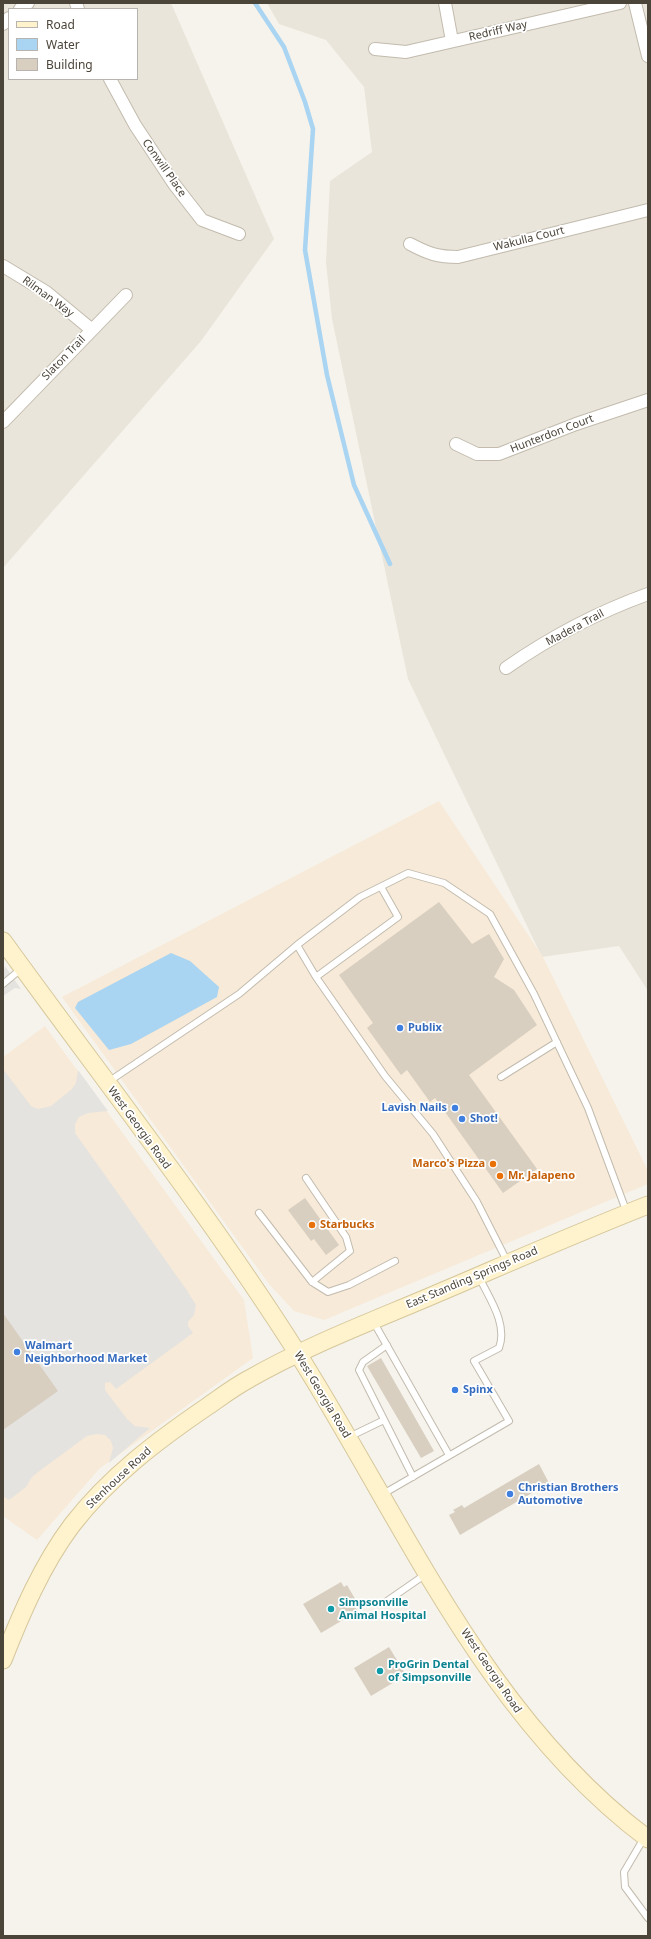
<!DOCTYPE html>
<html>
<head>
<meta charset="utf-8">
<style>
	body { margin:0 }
	#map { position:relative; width:651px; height:1939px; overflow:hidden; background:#f6f3ec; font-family:"Noto Sans",sans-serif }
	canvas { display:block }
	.frame { position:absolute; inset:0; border:4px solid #4b4439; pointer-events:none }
	.legend { position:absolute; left:8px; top:8px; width:130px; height:72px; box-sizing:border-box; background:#fff; border:1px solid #b7b4b0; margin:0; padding:5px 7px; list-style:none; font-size:12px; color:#4b4439 }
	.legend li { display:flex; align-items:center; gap:8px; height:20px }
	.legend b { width:20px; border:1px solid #b7b4b0 }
</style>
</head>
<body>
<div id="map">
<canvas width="651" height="1939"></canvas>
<div class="frame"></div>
<ul class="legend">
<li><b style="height:5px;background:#fff3cd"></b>Road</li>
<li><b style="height:11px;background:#a9d4f2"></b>Water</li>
<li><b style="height:11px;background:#d8cfc1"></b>Building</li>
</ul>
</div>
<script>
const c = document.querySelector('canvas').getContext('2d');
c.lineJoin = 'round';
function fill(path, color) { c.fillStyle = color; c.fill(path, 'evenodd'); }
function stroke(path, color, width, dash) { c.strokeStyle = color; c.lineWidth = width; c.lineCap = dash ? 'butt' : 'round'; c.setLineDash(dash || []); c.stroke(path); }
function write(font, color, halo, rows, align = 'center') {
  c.font = font + ' "Noto Sans",sans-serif'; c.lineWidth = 3.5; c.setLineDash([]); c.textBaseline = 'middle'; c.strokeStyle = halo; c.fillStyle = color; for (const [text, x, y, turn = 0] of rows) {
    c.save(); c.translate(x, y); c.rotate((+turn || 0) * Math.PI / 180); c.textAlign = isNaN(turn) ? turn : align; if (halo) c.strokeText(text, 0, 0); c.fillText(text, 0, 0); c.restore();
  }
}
fill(new Path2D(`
	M 3,3 L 171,3 L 274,239 L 201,341 L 3,568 ZM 9,9 L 137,9 L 137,79 L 9,79 Z
	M 267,3 L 648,3 L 648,991 L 619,946 L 542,957 L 408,679 L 332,319 L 326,262 L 330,181 L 372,152 L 364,87 L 326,40 L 279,24 Z`), '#eae5da');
fill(new Path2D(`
	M 439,801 L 543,957 L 648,1171 L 648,1184 L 324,1320 L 294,1311 L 269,1284 L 62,997 Z
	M 45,1026 L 244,1300 L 253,1358 L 99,1469 L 37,1540 L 3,1516 L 3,1057 Z`), '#f7ead8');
fill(new Path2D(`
	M 5,966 L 21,989 L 15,988 L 3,996 L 3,973 Z
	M 3,1069 L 31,1106 L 38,1109 L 51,1106 L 72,1089 L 76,1083 L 78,1070 L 108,1111 L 88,1113 L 79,1117 L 75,1124 L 75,1133 L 186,1289 L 196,1305 L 194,1315 L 188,1322 L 188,1326 L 193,1333 L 116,1389 L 110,1382 L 105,1383 L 105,1390 L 127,1419 L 135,1426 L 150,1428 L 109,1463 L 113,1448 L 111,1441 L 105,1435 L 97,1434 L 87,1436 L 38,1472 L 32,1477 L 26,1487 L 9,1500 L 3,1496 Z`), '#e5e3e0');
fill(new Path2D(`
	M 171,953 L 190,961 L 219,987 L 217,997 L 131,1044 L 109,1050 L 75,1008 L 78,1002 Z`), '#a9d4f2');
stroke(new Path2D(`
	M 255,3 L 284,47 L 305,102 L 313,129 L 305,250 L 327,375 L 354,485 L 390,564`), '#a9d4f2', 4.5);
fill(new Path2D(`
	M 439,902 L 472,944 L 489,934 L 504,959 L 494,977 L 514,990 L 537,1025 L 469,1075 L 537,1169 L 503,1193 L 435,1098 L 430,1102 L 407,1070 L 401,1075 L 367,1028 L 373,1023 L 339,975 Z
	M 305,1198 L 339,1245 L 326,1255 L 314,1239 L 311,1241 L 288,1210 Z
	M 3,1313 L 58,1391 L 3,1430 Z
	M 381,1358 L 434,1451 L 421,1458 L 367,1366 Z
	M 539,1464 L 549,1483 L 460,1535 L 449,1515 L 455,1512 L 453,1510 L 462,1505 L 464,1508 Z
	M 341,1582 L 344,1587 L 347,1585 L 358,1604 L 354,1606 L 358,1611 L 321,1633 L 303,1604 Z
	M 389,1647 L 406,1675 L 371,1696 L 354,1668 Z`), '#d8cfc1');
const lane = new Path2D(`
	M 297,945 L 316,977 L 385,1076 L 433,1134 L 477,1202 L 507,1261
	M 316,977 L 398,917 L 381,887
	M 3,984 L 21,969
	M 501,1077 L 557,1042
	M 108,1082 L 239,994 L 297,945 L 360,897 L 408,873 L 444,883 L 490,914 L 534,994 L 588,1108 L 627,1213
	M 306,1178 L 346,1237 L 350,1251 L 312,1282
	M 259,1213 L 312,1282 L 328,1292 L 349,1285 L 395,1261
	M 373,1321 L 449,1455
	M 387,1345 L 363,1362 L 359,1370 L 413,1477
	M 349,1437 L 384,1420
	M 383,1494 L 509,1421 L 474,1361 L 499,1348 C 508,1324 489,1298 479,1277
	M 387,1601 L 426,1574
	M 644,1838 L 624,1872 L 625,1887 L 648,1918`);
const street = new Path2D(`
	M 76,3 L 78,9
	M 445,3 L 452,41
	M 635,3 L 648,56
	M 20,9 L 28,3
	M 3,24 L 9,18
	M 375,49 L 406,52 L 620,3
	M 110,79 L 135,125 L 174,184 L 202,220 L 239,234
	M 410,244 C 429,254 438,257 458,257 L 648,210
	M 3,266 L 46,292 L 92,330
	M 3,422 L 126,295
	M 456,444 L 477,454 L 499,454 L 576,424 L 648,400
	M 506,668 C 549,638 598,612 648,594`);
const secondary = new Path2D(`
	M 3,941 C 102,1078 208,1212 298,1354 C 404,1522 485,1717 648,1839
	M 3,1660 C 21,1614 42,1565 72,1525 C 109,1477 158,1440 208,1406 C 221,1397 234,1387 249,1379 C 310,1344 378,1319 443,1291 C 511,1262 579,1232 648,1205`);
stroke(lane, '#c2bbae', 8);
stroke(street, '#c2bbae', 14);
stroke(secondary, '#d6c79b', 19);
stroke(lane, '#fff', 6);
stroke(street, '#fff', 12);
stroke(secondary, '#fff3cd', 17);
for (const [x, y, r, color] of [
	[400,1028,4,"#3f7fe0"],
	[455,1108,4,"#3f7fe0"],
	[462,1119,4,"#3f7fe0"],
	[493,1164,4,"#e8710a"],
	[500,1176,4,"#e8710a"],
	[312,1225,4,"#e8710a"],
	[17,1352,4,"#3f7fe0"],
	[455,1390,4,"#3f7fe0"],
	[510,1494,4,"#3f7fe0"],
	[331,1609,4,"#0f9aa8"],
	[380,1671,4,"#0f9aa8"]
]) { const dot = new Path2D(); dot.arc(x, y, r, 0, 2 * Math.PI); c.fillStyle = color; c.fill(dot); stroke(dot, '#fff', 1.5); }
write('11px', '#4b4439', '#fff', [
	["Redriff Way",498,31,-13],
	["Conwill Place",164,168,55],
	["Wakulla Court",529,239,-14],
	["Rilman Way",48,297,36],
	["Slaton Trail",64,358,-46],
	["Hunterdon Court",552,434,-21],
	["Madera Trail",575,628,-28],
	["West Georgia Road",139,1128,54],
	["East Standing Springs Road",472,1278,-23],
	["West Georgia Road",322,1395,59],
	["Stenhouse Road",119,1478,-43],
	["West Georgia Road",491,1671,56]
]);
write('bold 11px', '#366cbe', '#fff', [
	["Publix",408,1028],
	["Lavish Nails",447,1108,"right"],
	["Shot!",470,1119],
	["Walmart",25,1346],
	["Neighborhood Market",25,1359],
	["Spinx",463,1390],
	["Christian Brothers",518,1488],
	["Automotive",518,1501]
], 'left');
write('bold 11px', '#c56008', '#fff', [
	["Marco's Pizza",485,1164,"right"],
	["Mr. Jalapeno",508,1176],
	["Starbucks",320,1225]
], 'left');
write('bold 11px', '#0d838f', '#fff', [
	["Simpsonville",339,1603],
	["Animal Hospital",339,1616],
	["ProGrin Dental",388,1665],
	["of Simpsonville",388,1678]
], 'left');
</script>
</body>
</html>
